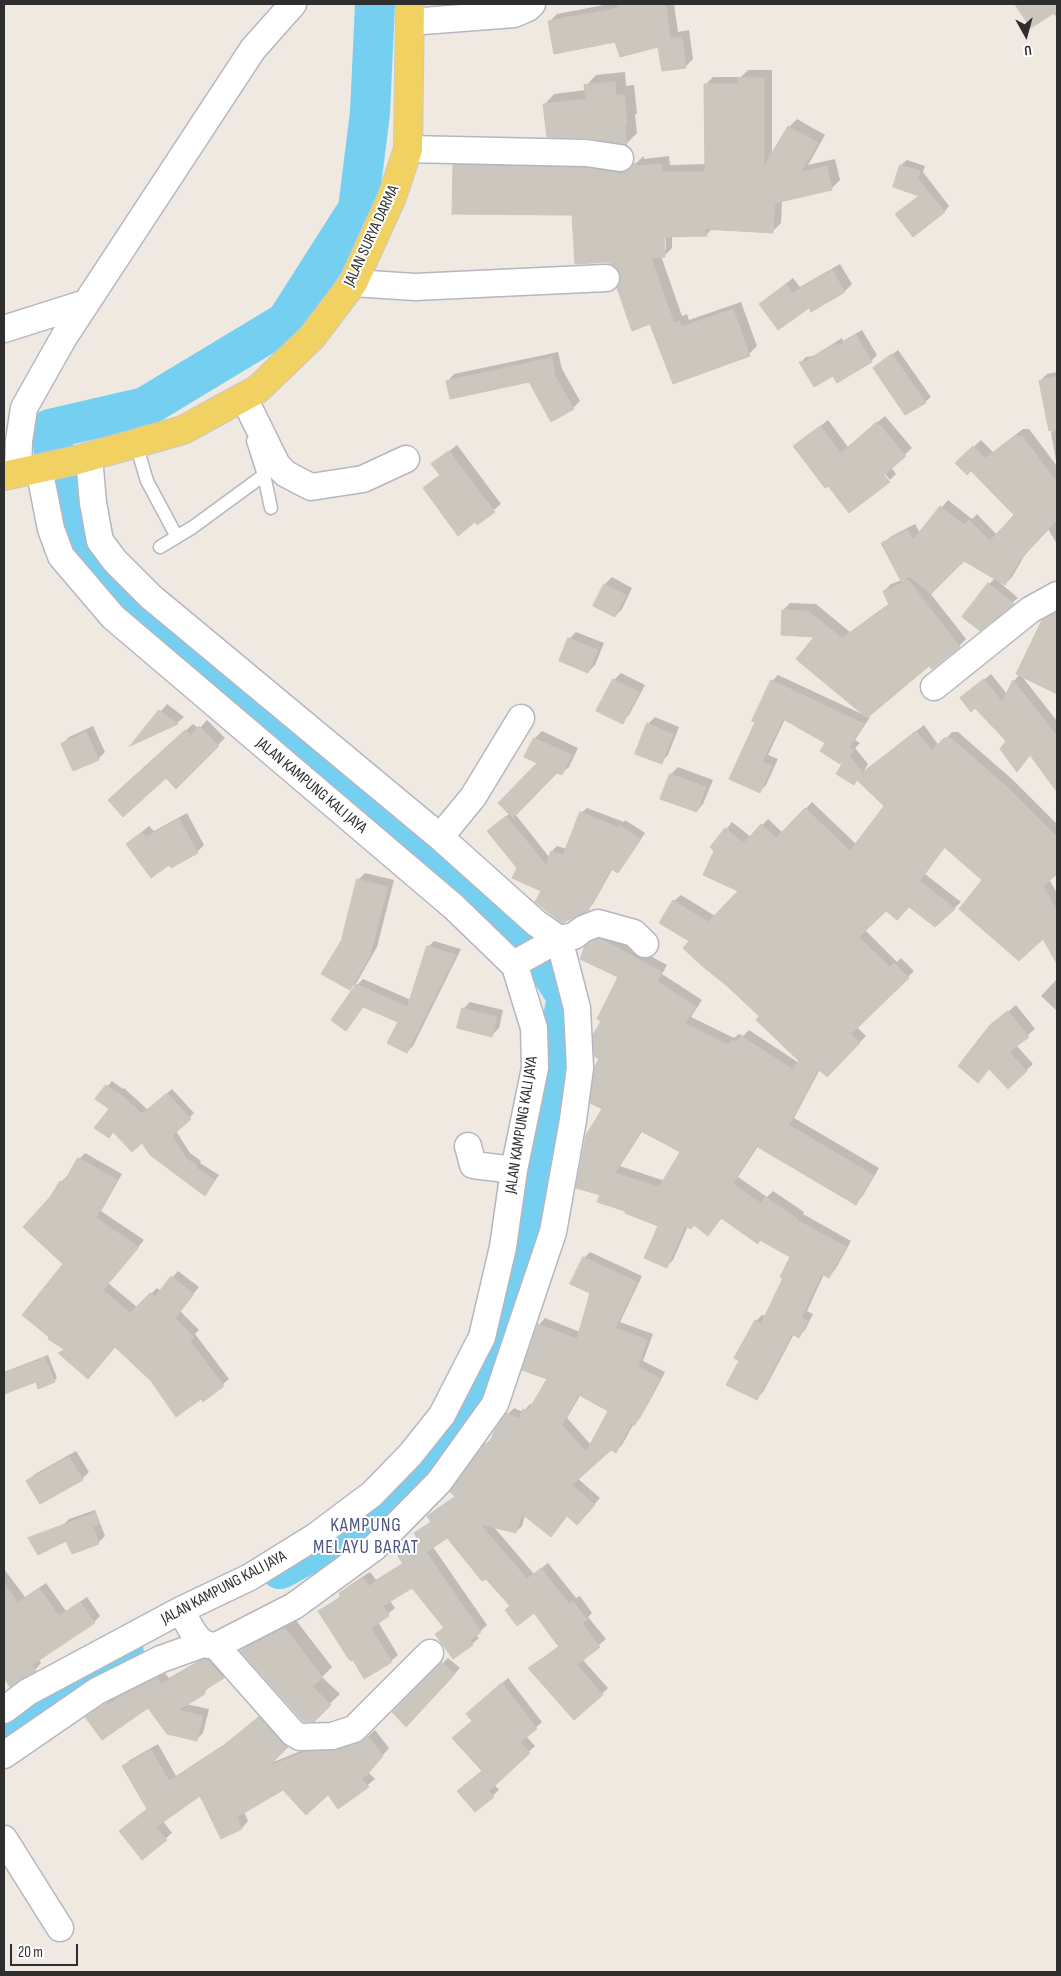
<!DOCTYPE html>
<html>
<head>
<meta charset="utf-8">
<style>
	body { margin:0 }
	#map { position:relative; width:1061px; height:1976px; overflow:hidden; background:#efe9e1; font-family:"Sofia Sans Condensed",sans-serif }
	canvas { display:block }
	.frame { position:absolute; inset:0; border:5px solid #2e2e2e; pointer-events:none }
	.north { position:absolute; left:1001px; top:10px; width:50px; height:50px; -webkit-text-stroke:4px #fff; paint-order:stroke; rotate:173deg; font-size:14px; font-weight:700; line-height:20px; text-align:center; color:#2e2e2e }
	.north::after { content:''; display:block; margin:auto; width:18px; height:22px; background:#2e2e2e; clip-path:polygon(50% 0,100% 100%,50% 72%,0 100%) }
	.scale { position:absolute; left:10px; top:1944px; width:68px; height:22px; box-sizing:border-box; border:2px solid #2e2e2e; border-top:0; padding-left:6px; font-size:15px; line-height:18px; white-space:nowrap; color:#2e2e2e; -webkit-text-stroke:4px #fff; paint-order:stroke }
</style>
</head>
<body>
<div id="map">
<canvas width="1061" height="1976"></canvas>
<div class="frame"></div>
<div class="north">U</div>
<div class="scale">20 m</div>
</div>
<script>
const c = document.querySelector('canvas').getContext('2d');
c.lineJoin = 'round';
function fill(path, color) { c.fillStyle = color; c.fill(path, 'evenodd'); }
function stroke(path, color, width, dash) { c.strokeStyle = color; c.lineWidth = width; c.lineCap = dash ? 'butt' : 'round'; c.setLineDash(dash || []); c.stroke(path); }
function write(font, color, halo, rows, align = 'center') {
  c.font = font + ' "Sofia Sans Condensed",sans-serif'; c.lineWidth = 4; c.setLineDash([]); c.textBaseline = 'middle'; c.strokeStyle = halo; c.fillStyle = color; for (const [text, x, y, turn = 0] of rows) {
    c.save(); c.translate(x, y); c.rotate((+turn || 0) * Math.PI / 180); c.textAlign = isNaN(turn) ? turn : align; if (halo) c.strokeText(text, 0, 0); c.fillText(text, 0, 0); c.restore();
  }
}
fill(new Path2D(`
	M 609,4 L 674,4 L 678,32 L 689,30 L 693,59 L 686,66 L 660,45 L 616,41 L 549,22 L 557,14 Z
	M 1017,4 L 1057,4 L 1057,18 L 1053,12 L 1031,26 Z
	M 748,70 L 772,70 L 772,155 L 789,127 L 797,119 L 825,135 L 808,165 L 835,159 L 840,180 L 832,188 L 782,200 L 781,223 L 773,231 L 713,228 L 706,235 L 672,236 L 672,248 L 664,256 L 661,256 L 682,316 L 687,314 L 689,320 L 741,302 L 757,346 L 749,354 L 651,323 L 622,278 L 619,269 L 573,214 L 454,166 L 462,157 L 627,165 L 635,164 L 644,156 L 644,159 L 669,156 L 670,165 L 706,164 L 705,85 L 713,77 L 741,77 ZM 662,231 L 665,231 L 666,250 L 663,250 Z
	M 625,72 L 626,86 L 634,85 L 637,113 L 635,115 L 637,133 L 626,144 L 544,105 L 554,94 L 586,90 L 586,86 L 596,75 Z
	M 907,160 L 925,166 L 923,172 L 949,206 L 944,212 L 902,209 L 920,195 L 901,165 Z
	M 840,264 L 852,284 L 845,291 L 809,306 L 760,304 L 793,278 L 800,287 Z
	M 862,330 L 877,355 L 871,361 L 838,381 L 834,374 L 801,362 L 806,357 L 813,356 L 842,338 L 843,341 Z
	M 898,350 L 931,397 L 925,402 L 874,368 Z
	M 558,352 L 562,369 L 580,401 L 573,408 L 530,380 L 448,381 L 454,374 Z
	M 1057,372 L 1057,400 L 1044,403 L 1040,381 L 1047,374 Z
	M 885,416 L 912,448 L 891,467 L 896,474 L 890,480 L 881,469 L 828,485 L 795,446 L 828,420 L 848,447 Z
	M 1057,427 L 1057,466 L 1051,433 Z
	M 1023,429 L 1029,429 L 1057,466 L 1057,544 L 1048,529 L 1026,553 L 1012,577 L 1005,584 L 999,580 L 998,581 L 1018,598 L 980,629 L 989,584 L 995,578 L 964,560 L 930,593 L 966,639 L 959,646 L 929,665 L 867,716 L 870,717 L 855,740 L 860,743 L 855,748 L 868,764 L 864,771 L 924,725 L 939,746 L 952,732 L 958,732 L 1013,780 L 1057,824 L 1057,872 L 1049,879 L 1057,893 L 1057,952 L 1053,954 L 1043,937 L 984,880 L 945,847 L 925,874 L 961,902 L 935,926 L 909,905 L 886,909 L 865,930 L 897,962 L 901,958 L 914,971 L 857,1027 L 866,1036 L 827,1076 L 820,1069 L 794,1118 L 879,1168 L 862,1197 L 855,1203 L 758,1146 L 738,1177 L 767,1197 L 773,1191 L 804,1212 L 803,1214 L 851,1241 L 835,1270 L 829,1276 L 824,1274 L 807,1311 L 813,1314 L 805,1330 L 799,1336 L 794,1334 L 763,1392 L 756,1399 L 740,1360 L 756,1321 L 762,1315 L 766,1316 L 784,1277 L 792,1256 L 722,1218 L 708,1234 L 694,1224 L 688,1226 L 673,1260 L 667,1266 L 660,1225 L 601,1194 L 604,1109 L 601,1058 L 603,1021 L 620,976 L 586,947 L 598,936 L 608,933 L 667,965 L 662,974 L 702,1000 L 691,1017 L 734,1038 L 739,1034 L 743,1036 L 749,1030 L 799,1063 L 800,1061 L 761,1016 L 691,941 L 674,901 L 681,895 L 715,916 L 740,891 L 716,850 L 712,847 L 732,822 L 751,837 L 768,819 L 783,833 L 812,802 L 856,844 L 886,806 L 858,779 L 838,773 L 849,755 L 785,719 L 768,755 L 778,759 L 766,785 L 760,791 L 756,722 L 772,681 L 778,675 L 864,715 L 817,635 L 783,610 L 790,603 L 816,604 L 850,632 L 890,603 L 884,591 L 891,584 L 902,580 L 883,544 L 890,537 L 915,524 L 920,533 L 948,500 L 972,519 L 977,514 L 997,535 L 1016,515 L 971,470 L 957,463 L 981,440 L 993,452 ZM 643,1130 L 682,1152 L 665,1181 L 620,1166 Z
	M 457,445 L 501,504 L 478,523 L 424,488 L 441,474 L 433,464 Z
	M 612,577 L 632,588 L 622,609 L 615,616 L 594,606 L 605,584 Z
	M 1057,608 L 1057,692 L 1018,673 L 1043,621 Z
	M 576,632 L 604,643 L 595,665 L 588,672 L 569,639 Z
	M 621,673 L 645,685 L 629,715 L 622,722 L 614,680 Z
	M 991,674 L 1007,694 L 1014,681 L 1020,674 L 1057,721 L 1057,790 L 1031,754 L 1018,770 L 1008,741 L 976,707 L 962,698 Z
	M 167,704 L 184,717 L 177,723 L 134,743 Z
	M 655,717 L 679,727 L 668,755 L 661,762 L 648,724 Z
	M 207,720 L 225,738 L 176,787 L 166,777 L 116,793 L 193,724 L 199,729 Z
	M 93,726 L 105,752 L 98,759 L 62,744 L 69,737 Z
	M 542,731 L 578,748 L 569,767 L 562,773 L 557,771 L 515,814 L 550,858 L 552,851 L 557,846 L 567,849 L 581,813 L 587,808 L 624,822 L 625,820 L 645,833 L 623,866 L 618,872 L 613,868 L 593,904 L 587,910 L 543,891 L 519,868 L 489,831 L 510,813 L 539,763 L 535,738 Z
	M 678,767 L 713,780 L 703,804 L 697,811 L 662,798 L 671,774 Z
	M 187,813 L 204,845 L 197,852 L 127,844 L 149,826 L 154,831 Z
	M 365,873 L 394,880 L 377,947 L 357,982 L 350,989 L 342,941 L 358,880 Z
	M 434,941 L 461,949 L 413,1046 L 407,1052 L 399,1022 L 364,1006 L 346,1029 L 357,985 L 363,979 L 411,1000 L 428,947 Z
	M 1057,979 L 1057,1011 L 1041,996 Z
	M 470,1002 L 503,1010 L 499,1028 L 492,1035 L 463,1009 Z
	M 1016,1005 L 1035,1029 L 1016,1045 L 1033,1064 L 1008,1088 L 990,1068 L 978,1081 L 991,1026 Z
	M 112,1081 L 123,1089 L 124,1088 L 148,1110 L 172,1089 L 194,1113 L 176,1131 L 190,1153 L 201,1161 L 200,1163 L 219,1175 L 205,1194 L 142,1141 L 110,1108 L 97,1099 Z
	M 85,1153 L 122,1174 L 101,1211 L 144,1240 L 108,1283 L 137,1307 L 157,1288 L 161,1291 L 178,1271 L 199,1287 L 180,1311 L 199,1330 L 195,1334 L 229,1379 L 204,1400 L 116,1346 L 60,1353 L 64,1349 L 65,1264 L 51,1198 L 61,1182 L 67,1176 L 68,1176 L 79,1159 Z
	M 590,1252 L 642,1276 L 620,1322 L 653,1334 L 643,1361 L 665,1372 L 653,1395 L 640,1418 L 633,1425 L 622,1445 L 616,1451 L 611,1449 L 577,1478 L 600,1498 L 583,1517 L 568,1515 L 551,1535 L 525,1515 L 522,1526 L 516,1532 L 493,1526 L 534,1574 L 548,1563 L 576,1598 L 580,1596 L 592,1613 L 588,1617 L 606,1639 L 582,1659 L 608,1688 L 602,1694 L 530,1668 L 560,1645 L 534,1611 L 511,1606 L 448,1536 L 433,1547 L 487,1625 L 476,1635 L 479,1638 L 472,1644 L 436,1634 L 444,1627 L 413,1586 L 390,1601 L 395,1608 L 378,1622 L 398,1655 L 391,1661 L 353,1659 L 320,1611 L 342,1595 L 341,1593 L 347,1587 L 370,1572 L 376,1580 L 403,1563 L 400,1557 L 421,1541 L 416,1533 L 432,1521 L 429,1516 L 435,1510 L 457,1495 L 486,1444 L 493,1437 L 508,1414 L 514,1408 L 523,1412 L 530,1404 L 533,1405 L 548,1379 L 539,1325 L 545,1318 L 580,1332 L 592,1292 L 584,1258 ZM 581,1394 L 610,1411 L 591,1445 L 567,1418 Z
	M 48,1355 L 57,1378 L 54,1381 L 37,1380 L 8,1392 L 4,1382 L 4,1372 Z
	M 76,1451 L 89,1472 L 82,1479 L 28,1481 L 35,1474 Z
	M 95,1510 L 105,1536 L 98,1543 L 62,1526 L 69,1519 Z
	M 4,1569 L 25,1597 L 46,1583 L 66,1611 L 87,1597 L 100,1616 L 94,1622 L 39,1659 L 41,1663 L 35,1670 L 4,1679 Z
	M 295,1619 L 332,1667 L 322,1677 L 340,1694 L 313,1720 L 242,1651 L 252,1641 Z
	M 213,1653 L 230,1670 L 224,1677 L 210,1685 L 204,1693 L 186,1704 L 209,1709 L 203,1733 L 196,1740 L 148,1706 L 87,1717 L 113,1698 L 115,1698 L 128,1690 L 164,1672 L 169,1678 Z
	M 448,1658 L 460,1668 L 412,1720 L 394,1712 Z
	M 508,1678 L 542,1722 L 526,1736 L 535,1746 L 494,1784 L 499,1790 L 475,1811 L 464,1785 L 483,1770 L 473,1720 L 467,1714 Z
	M 266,1711 L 294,1740 L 271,1763 L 313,1746 L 344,1744 L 367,1737 L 375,1730 L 389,1748 L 368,1772 L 375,1779 L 339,1808 L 328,1793 L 283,1788 L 244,1812 L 248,1821 L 242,1828 L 221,1837 L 200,1794 L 162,1820 L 172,1833 L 142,1858 L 148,1809 L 123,1766 L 130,1760 L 158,1744 L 176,1776 L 231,1740 Z`), '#0003');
stroke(new Path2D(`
	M 280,1569 L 342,1536 L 462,1415 L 522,1233 L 567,997 L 528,936 L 291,742 L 126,613 L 67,524 L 50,429 L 145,407 L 286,322 L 358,209 L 370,113 L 375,4
	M 4,1724 L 124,1653`), '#75cff0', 40);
const building = new Path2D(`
	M 617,4 L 666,4 L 670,39 L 682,37 L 686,68 L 662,71 L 658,47 L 620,57 L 615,42 L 554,54 L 548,21 L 618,8 Z
	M 1015,4 L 1057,4 L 1057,11 L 1031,28 Z
	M 738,78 L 764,78 L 764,166 L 788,126 L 818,143 L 801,172 L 827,166 L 832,190 L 775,203 L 773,233 L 704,229 L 707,236 L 664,237 L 665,257 L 651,258 L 674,323 L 679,321 L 681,327 L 733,309 L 750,356 L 673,384 L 650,324 L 632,331 L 617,288 L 621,278 L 618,270 L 608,262 L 575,264 L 572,215 L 452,214 L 453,165 L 585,168 L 618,173 L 626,172 L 633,164 L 636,163 L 636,166 L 661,164 L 662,172 L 705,172 L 704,84 L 738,84 Z
	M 615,82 L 616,96 L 624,95 L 627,125 L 625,125 L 627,145 L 588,138 L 547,137 L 543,104 L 586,99 L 584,85 Z
	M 900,165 L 920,171 L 918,179 L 945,212 L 913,237 L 895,214 L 919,196 L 893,187 Z
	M 832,270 L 845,292 L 811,312 L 809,308 L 778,330 L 759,304 L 786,284 L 792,293 Z
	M 856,335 L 872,362 L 837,383 L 833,376 L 814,387 L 799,362 L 806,361 L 836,343 L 837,346 Z
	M 892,354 L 926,403 L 905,415 L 873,368 Z
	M 552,358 L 555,376 L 574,409 L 551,422 L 529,382 L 450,399 L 446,381 Z
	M 1057,377 L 1057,430 L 1049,431 L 1039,381 Z
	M 877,422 L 906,456 L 884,475 L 890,482 L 849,513 L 828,486 L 825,488 L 793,446 L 820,426 L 841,453 Z
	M 1015,436 L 1022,436 L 1057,482 L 1057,520 L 1019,561 L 1005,585 L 964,561 L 931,594 L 909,576 L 902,582 L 908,580 L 960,647 L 932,669 L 929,666 L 867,718 L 796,659 L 814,637 L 781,635 L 782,610 L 808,611 L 842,638 L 889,605 L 883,591 L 902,583 L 881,543 L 908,530 L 913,540 L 940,506 L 964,525 L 969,520 L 990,541 L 1014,515 L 971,471 L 967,475 L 955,463 L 973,446 L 985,458 Z
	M 449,451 L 495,512 L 477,525 L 475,522 L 458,536 L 423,488 L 440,475 L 431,464 Z
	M 988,583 L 1014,604 L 980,631 L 962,617 Z
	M 604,584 L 626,595 L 615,617 L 593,606 Z
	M 1057,612 L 1057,694 L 1016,674 L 1042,620 Z
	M 568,638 L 598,650 L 588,673 L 559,661 Z
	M 613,679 L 639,692 L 623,724 L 596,711 Z
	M 984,679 L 1002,702 L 1013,680 L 1057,736 L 1057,792 L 1030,755 L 1017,772 L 1000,749 L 1006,741 L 975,708 L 971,712 L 960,698 Z
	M 771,680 L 864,724 L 849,747 L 854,750 L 849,756 L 862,771 L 861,774 L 916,731 L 932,751 L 944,738 L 951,738 L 1007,787 L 1057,837 L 1057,874 L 1043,886 L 1057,911 L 1057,964 L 1043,939 L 1019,961 L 959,909 L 982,880 L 944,847 L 920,881 L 955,909 L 935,927 L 909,907 L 897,920 L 886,911 L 859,937 L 890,967 L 894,963 L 909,978 L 851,1034 L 860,1043 L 827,1077 L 818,1069 L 789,1125 L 873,1175 L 856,1205 L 756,1146 L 733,1184 L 761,1203 L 765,1197 L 798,1219 L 797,1220 L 846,1247 L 829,1278 L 822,1274 L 801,1318 L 808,1321 L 799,1338 L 792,1334 L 757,1400 L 726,1385 L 739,1361 L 734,1358 L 755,1320 L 761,1324 L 783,1278 L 780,1277 L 790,1257 L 760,1240 L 758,1244 L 721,1218 L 708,1236 L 694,1225 L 691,1229 L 685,1226 L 667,1268 L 644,1258 L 658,1226 L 625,1213 L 625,1211 L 597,1202 L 600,1195 L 576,1188 L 586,1135 L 602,1109 L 590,1103 L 595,1066 L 599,1059 L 594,1056 L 593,1035 L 601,1021 L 597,1019 L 618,977 L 580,959 L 585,946 L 591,942 L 599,939 L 607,942 L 662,972 L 657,981 L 696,1007 L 685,1023 L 729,1045 L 731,1040 L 736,1042 L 741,1036 L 792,1069 L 799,1061 L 756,1020 L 759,1016 L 726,985 L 701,965 L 683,948 L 689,941 L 659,923 L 673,900 L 708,922 L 738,891 L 703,875 L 714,851 L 710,847 L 725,828 L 744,843 L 761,824 L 776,838 L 805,808 L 850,851 L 884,806 L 857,780 L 854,785 L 836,774 L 845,759 L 840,764 L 820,751 L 825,743 L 783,719 L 762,762 L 772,766 L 760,793 L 729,779 L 755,722 L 752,721 ZM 641,1131 L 680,1152 L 659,1187 L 615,1173 Z
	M 159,710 L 178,724 L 130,746 Z
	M 647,723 L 673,734 L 662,764 L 635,754 Z
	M 199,726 L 219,746 L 176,789 L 166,778 L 123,817 L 108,800 L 185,730 L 191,735 Z
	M 86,732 L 99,760 L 73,771 L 61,744 Z
	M 534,738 L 572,755 L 562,775 L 557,773 L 513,818 L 498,803 L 537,763 L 524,757 Z
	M 670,774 L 706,787 L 697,812 L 660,799 Z
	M 580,812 L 617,827 L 619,825 L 641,839 L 618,873 L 611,869 L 588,911 L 562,923 L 535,902 L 541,891 L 512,878 L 517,868 L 487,831 L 506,816 L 546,865 L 551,851 L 563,855 Z
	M 179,819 L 198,853 L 171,868 L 169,865 L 151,878 L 126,844 L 142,832 L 146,837 Z
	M 357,879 L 388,887 L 370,955 L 350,990 L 321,974 L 341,941 Z
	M 427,946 L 456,955 L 407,1053 L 387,1043 L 398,1022 L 363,1007 L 346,1031 L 331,1020 L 356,984 L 407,1007 Z
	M 462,1008 L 497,1017 L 492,1037 L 457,1028 Z
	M 1008,1011 L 1029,1037 L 1009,1052 L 1027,1071 L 1008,1089 L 989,1069 L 978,1083 L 958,1066 L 990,1025 Z
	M 106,1085 L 117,1093 L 118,1092 L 142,1114 L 167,1093 L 191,1119 L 172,1136 L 186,1158 L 197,1166 L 196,1168 L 215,1180 L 205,1196 L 150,1155 L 142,1143 L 132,1152 L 113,1132 L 109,1138 L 94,1128 L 109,1109 L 95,1099 Z
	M 78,1158 L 117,1180 L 96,1218 L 139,1247 L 103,1290 L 130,1313 L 150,1293 L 155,1297 L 171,1276 L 194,1294 L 175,1318 L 194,1337 L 190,1341 L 224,1386 L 203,1402 L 201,1399 L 176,1417 L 151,1381 L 115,1347 L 88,1379 L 58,1353 L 65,1350 L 48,1339 L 49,1337 L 22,1315 L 63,1264 L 23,1227 L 50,1197 L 60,1181 L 63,1183 Z
	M 583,1257 L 637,1282 L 615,1328 L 647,1340 L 638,1367 L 660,1378 L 648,1403 L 634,1426 L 631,1424 L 616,1453 L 611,1450 L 572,1485 L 595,1505 L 577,1525 L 567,1516 L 551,1537 L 522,1514 L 516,1533 L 480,1524 L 527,1579 L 541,1568 L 569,1604 L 573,1601 L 587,1620 L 582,1623 L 600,1647 L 577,1665 L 603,1695 L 574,1720 L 528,1668 L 559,1647 L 534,1613 L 517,1626 L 505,1610 L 510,1606 L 486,1579 L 482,1581 L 447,1538 L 427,1552 L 414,1533 L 431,1522 L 427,1516 L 456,1497 L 450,1492 L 485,1443 L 489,1444 L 495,1430 L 507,1413 L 519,1419 L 523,1409 L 528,1411 L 547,1379 L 522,1370 L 538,1324 L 577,1339 L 590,1293 L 570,1284 ZM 579,1395 L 608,1411 L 586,1452 L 562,1425 Z
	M 45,1358 L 55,1382 L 38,1389 L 36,1382 L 4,1394 L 4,1373 Z
	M 69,1457 L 83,1480 L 40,1504 L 26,1481 Z
	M 95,1513 L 99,1524 L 93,1527 L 99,1544 L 72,1554 L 66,1541 L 38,1555 L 28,1538 Z
	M 420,1543 L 481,1632 L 470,1641 L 473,1645 L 453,1659 L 435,1634 L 444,1628 L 412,1588 L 383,1606 L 389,1616 L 371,1628 L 392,1662 L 364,1679 L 353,1660 L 351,1661 L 348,1658 L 318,1611 L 341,1597 L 339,1593 L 363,1578 L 369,1586 L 403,1564 L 398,1556 Z
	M 4,1583 L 18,1603 L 39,1588 L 59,1616 L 80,1602 L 95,1623 L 32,1665 L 36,1671 L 10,1687 L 4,1678 Z
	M 285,1628 L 323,1678 L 312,1686 L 331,1705 L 314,1722 L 303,1721 L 240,1651 Z
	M 205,1659 L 208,1660 L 224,1678 L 203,1691 L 205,1694 L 178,1710 L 203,1716 L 197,1741 L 167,1734 L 148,1708 L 102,1740 L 85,1717 L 105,1704 L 108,1705 L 119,1697 L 157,1678 L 161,1684 Z
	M 441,1662 L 455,1674 L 406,1727 L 392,1712 Z
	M 502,1683 L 537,1729 L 520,1742 L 530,1753 L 489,1791 L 494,1797 L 475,1812 L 457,1791 L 482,1771 L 452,1738 L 472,1721 L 466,1714 Z
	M 259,1717 L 282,1743 L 288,1747 L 269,1766 L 305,1752 L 337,1750 L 359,1743 L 368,1736 L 383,1756 L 366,1776 L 361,1778 L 369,1787 L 338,1809 L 328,1795 L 306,1815 L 283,1790 L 237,1817 L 242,1829 L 221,1839 L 200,1796 L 156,1827 L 167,1840 L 142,1860 L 119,1831 L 147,1809 L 122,1766 L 151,1750 L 169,1781 L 219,1749 Z`);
fill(building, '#cbc7bf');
stroke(building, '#cbc5ba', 1);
const service = new Path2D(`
	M 253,441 L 264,475 L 271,508
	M 136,444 L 147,481 L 177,537
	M 160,547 L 193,527 L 264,475`);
const minor = new Path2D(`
	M 410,22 L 514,14 L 528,8 L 532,4
	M 408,149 L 586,153 L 620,158
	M 353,283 L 415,287 L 606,278
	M 4,329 L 86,303
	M 244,398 L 277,465 L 286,474 L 311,487 L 363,479 L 406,459
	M 89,457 L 93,503 L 100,541 L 115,561 L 151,597 L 440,837 L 536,923 L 559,939 L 574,936 L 583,929 L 598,923 L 634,933 L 645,944
	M 18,473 L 19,441 L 24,408 L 64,337 L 253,49 L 293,4
	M 934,687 L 1030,610 L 1057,595
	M 440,837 L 473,797 L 521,718
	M 468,1146 L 473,1165 L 514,1170
	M 181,1610 C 190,1626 196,1646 216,1646 L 293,1733 L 300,1737 L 332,1736 L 354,1729 L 430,1653
	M 216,1646 L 294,1606 L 375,1547 L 439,1482 L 495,1404 L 553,1232 L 573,1120 L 580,1068 L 577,1008 L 559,939 L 521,960 L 515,966
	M 4,1710 L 28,1692 L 181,1610 L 250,1577 L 316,1536 L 372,1494 L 410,1455 L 442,1415 L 482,1337 L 503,1247 L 514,1170 L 535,1068 L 534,1028 L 515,966 L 454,907 L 113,617 L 61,556 L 51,529 L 39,468
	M 4,1755 L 97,1691 L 161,1659 L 203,1644
	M 4,1839 L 60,1928`);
const primary = new Path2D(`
	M 4,476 L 77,460 L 183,430 L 258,389 L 312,337 L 353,283 L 392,197 L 408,149 L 410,4`);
stroke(service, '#b4b7c1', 15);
stroke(minor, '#b4b7c1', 29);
stroke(primary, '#c9c9c9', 30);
stroke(service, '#fff', 12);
stroke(minor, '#fff', 26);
stroke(primary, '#f2d163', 28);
write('16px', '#2e2e2e', '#fff', [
	["JALAN SURYA DARMA",372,236,-65],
	["JALAN KAMPUNG KALI JAYA",311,786,40],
	["JALAN KAMPUNG KALI JAYA",522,1125,-81],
	["JALAN KAMPUNG KALI JAYA",224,1588,-28]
]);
c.letterSpacing = '1px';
write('19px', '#4d5680', '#fff', [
	["KAMPUNG",366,1526],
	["MELAYU BARAT",366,1548]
]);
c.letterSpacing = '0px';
</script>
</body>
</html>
